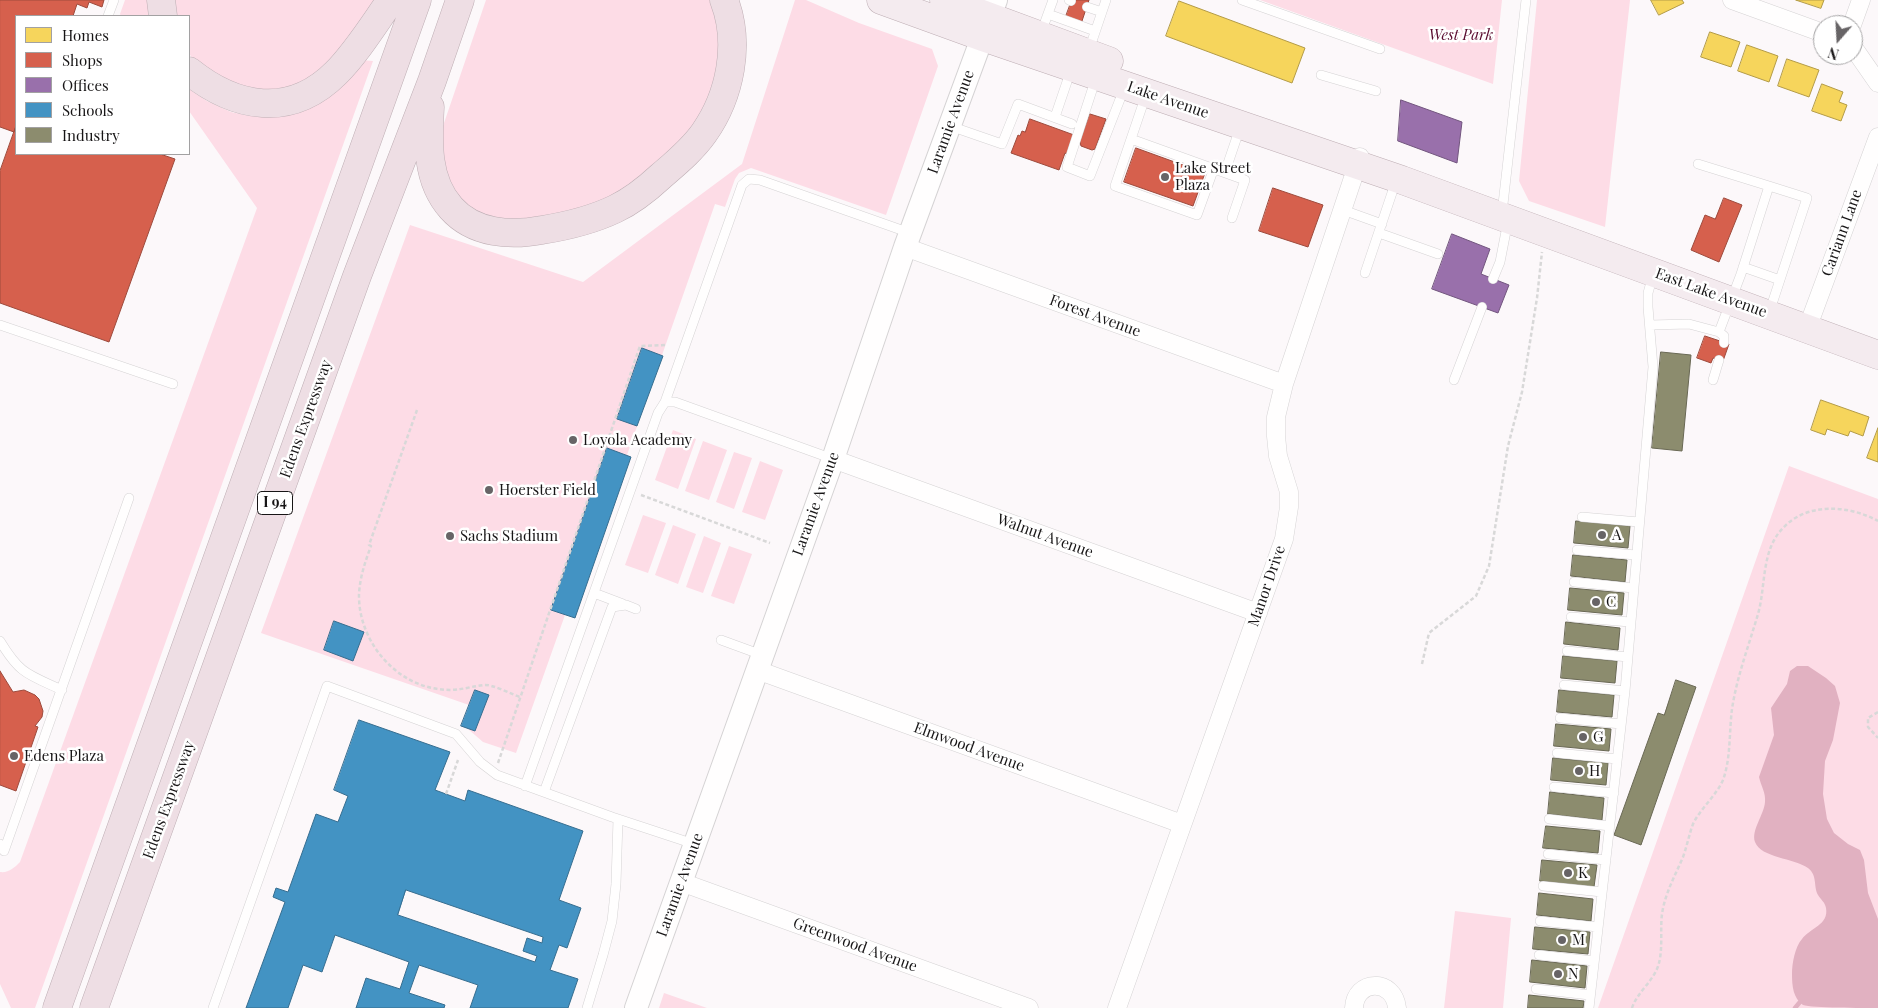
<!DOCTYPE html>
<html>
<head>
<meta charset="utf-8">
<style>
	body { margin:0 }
	#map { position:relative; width:1878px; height:1008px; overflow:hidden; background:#fcf8fa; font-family:"Playfair Display",serif }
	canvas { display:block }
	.legend { position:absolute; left:15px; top:15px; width:175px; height:140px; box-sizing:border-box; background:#fff; border:1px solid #a2a1a2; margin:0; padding:6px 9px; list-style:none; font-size:15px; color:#171516 }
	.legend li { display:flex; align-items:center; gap:10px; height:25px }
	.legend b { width:25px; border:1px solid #a2a1a2 }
	.north { position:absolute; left:1813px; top:15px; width:50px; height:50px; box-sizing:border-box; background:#fff; border:1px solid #a2a1a2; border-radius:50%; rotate:199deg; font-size:14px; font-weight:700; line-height:20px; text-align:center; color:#171516 }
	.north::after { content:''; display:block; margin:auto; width:18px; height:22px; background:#676466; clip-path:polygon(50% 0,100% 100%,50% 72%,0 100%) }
</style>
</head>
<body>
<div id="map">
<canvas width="1878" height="1008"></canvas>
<ul class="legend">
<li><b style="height:14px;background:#f6d55c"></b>Homes</li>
<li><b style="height:14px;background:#d6604d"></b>Shops</li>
<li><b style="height:14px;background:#9970ab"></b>Offices</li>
<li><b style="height:14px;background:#4393c3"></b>Schools</li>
<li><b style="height:14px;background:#8c8c6e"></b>Industry</li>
</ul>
<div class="north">N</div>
</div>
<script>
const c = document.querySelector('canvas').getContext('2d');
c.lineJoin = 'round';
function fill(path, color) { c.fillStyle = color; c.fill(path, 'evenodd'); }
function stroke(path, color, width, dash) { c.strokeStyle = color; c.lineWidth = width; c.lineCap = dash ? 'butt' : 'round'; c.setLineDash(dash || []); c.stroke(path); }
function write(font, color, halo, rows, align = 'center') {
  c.font = font + ' "Playfair Display",serif'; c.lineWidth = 5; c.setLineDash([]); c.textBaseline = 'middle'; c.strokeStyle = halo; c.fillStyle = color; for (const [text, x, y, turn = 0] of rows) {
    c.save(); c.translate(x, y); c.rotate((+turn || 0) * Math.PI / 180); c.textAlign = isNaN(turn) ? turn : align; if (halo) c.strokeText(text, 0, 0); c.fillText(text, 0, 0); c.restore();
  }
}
fill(new Path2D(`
	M 125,0 L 148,0 L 150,16 L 121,16 L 120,14 Z
	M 172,0 L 377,0 L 356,33 L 317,74 L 282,91 L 241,90 L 193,60 L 189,53 L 189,16 L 174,16 Z
	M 486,0 L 710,0 L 716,10 L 720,37 L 719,68 L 711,94 L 697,120 L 679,145 L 654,170 L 612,198 L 529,223 L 488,218 L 471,209 L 457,195 L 445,177 L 440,142 L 443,126 Z
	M 795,0 L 806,0 L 859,23 L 932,49 L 938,66 L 886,215 L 751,168 L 739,173 L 735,179 L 725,207 L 715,204 L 627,455 L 631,457 L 575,618 L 565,615 L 516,753 L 483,742 L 468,729 L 461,726 L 469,705 L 261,633 L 410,225 L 583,282 L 742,164 Z
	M 1260,0 L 1502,0 L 1493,84 Z
	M 1537,0 L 1630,0 L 1605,227 L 1529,201 L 1519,181 Z
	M 361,60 L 373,61 L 35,1008 L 11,1008 L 0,984 L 0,872 C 9,873 14,868 20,862 L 257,208 L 189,111 L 189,89 L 207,101 L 231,112 L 250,116 L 270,116 Z
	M 673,430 L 696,439 L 678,489 L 655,480 Z
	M 703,441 L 727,450 L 709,500 L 685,491 Z
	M 734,452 L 752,458 L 734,509 L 716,502 Z
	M 760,461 L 783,470 L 765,520 L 742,512 Z
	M 1789,466 L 1878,499 L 1878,1008 L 1598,1008 Z
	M 643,515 L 666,523 L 648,573 L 625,565 Z
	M 673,525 L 696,534 L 678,584 L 655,575 Z
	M 704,536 L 721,543 L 703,593 L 686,587 Z
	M 729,546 L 752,554 L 734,604 L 711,596 Z
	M 1455,911 L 1511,918 L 1503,1008 L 1444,1008 Z
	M 664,993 L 707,1008 L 659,1008 Z`), '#fddce6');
fill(new Path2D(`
	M 1797,666 L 1808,666 L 1826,678 L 1835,686 L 1840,703 L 1833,740 L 1825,761 L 1823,794 L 1827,819 L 1834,833 L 1848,844 L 1860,850 L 1864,860 L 1868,893 L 1878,919 L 1878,1008 C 1864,1008 1812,1008 1803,1005 C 1793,998 1792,986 1792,974 C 1792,963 1795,947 1802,939 C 1810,928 1829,925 1826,908 C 1825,902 1821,900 1818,895 C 1813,886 1818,876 1808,868 C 1794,858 1761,858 1755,842 C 1751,830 1764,815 1765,802 C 1766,793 1761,786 1759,777 L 1774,735 L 1771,708 L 1787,684 L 1790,671 Z`), '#e1b1c1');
const homes = new Path2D(`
	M 1651,0 L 1682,0 L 1684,3 L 1659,15 Z
	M 1796,0 L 1824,0 L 1821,8 Z
	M 1179,1 L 1305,48 L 1292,83 L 1166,36 Z
	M 1710,32 L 1740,42 L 1731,67 L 1701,57 Z
	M 1747,45 L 1778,56 L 1769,82 L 1738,71 Z
	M 1787,59 L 1819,70 L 1809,97 L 1778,86 Z
	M 1822,84 L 1843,92 L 1839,102 L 1847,105 L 1841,121 L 1812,111 Z
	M 1821,400 L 1869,417 L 1863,436 L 1850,431 L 1848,436 L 1827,429 L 1825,435 L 1811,430 Z
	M 1878,428 L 1878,462 L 1867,458 Z`);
fill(homes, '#f6d55c');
stroke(homes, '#b39b47', 1);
const shops = new Path2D(`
	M 0,0 L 104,0 L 102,7 L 89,2 L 87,8 L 77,4 L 73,16 L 16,16 L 16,126 L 14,132 L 0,127 Z
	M 1072,0 L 1089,0 L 1081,24 L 1065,19 Z
	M 1090,114 L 1106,119 L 1095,149 L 1092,150 L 1081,146 L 1080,142 Z
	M 1030,119 L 1074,135 L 1067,154 L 1065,153 L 1059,170 L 1011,153 L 1018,135 L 1020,136 L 1022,131 L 1025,132 Z
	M 16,126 L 16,154 L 160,154 L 175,159 L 109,342 L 0,303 L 0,171 Z
	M 1136,148 L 1205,173 L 1193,206 L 1124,182 Z
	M 1273,188 L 1323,205 L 1308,247 L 1259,231 Z
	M 1724,198 L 1742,205 L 1719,262 L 1691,250 L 1705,215 L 1715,219 Z
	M 1705,336 L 1729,344 L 1723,361 L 1713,358 L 1711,363 L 1697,358 Z
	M 0,671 L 13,692 L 24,690 L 35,695 L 39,699 L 43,711 L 42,717 L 35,726 L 38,727 L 16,791 L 0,785 Z`);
fill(shops, '#d6604d');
stroke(shops, '#9d4a3c', 1);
const offices = new Path2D(`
	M 1401,100 L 1462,122 L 1457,163 L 1398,141 Z
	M 1452,234 L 1490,249 L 1481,274 L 1509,285 L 1498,313 L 1432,289 Z`);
fill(offices, '#9970ab');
stroke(offices, '#72557e', 1);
const schools = new Path2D(`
	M 642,348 L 663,356 L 637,426 L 617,419 Z
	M 607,448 L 631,457 L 575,618 L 551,610 Z
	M 334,621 L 364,632 L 353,661 L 324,650 Z
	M 475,690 L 489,695 L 475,731 L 461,726 Z
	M 359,720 L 450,752 L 435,790 L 465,801 L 468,790 L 583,831 L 559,900 L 581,908 L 567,948 L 559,945 L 550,970 L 578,979 L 568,1008 L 470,1008 L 478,985 L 419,965 L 409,993 L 445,1005 L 444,1008 L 356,1008 L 366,978 L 400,989 L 409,962 L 335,935 L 322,972 L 303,965 L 288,1008 L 246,1008 L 285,902 L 273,897 L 276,888 L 288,892 L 316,814 L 338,822 L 348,796 L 334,790 ZM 406,890 L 543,937 L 542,943 L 527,938 L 523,951 L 537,956 L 535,962 L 398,915 Z`);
fill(schools, '#4393c3');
stroke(schools, '#366d8f', 1);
const industry = new Path2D(`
	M 1661,352 L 1691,355 L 1682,451 L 1652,448 Z
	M 1576,521 L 1630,526 L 1628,548 L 1574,543 Z
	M 1573,555 L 1627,560 L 1625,582 L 1571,576 Z
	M 1570,588 L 1624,593 L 1622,615 L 1568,610 Z
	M 1566,622 L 1620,628 L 1618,650 L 1564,644 Z
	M 1563,656 L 1617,661 L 1615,683 L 1561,678 Z
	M 1676,680 L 1696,687 L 1641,845 L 1614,835 L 1658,713 L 1664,715 Z
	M 1559,690 L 1614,695 L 1612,717 L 1557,712 Z
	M 1556,724 L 1611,729 L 1609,751 L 1554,746 Z
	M 1553,758 L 1608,763 L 1606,785 L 1551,780 Z
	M 1550,792 L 1604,798 L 1602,820 L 1548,814 Z
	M 1546,826 L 1600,831 L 1598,853 L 1543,848 Z
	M 1542,860 L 1597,865 L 1594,887 L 1540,881 Z
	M 1539,893 L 1593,899 L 1591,921 L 1537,915 Z
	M 1535,927 L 1590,932 L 1588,954 L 1533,949 Z
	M 1532,960 L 1587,966 L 1585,988 L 1530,982 Z
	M 1529,995 L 1584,1001 L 1583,1008 L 1528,1008 Z`);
fill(industry, '#8c8c6e');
stroke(industry, '#696854', 1);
stroke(new Path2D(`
	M 1795,1008 L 1800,1002`), '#e1b1c1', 4.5);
const service = new Path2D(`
	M 1069,0 L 1071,1
	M 1242,0 L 1380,49
	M 1087,7 L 1102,12
	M 1048,14 L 1095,31
	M 108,16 L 114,0
	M 1041,33 L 1053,0
	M 1089,50 L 1106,0
	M 1321,75 L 1376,91
	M 1096,78 L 1067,167 L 1090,176 L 1124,89
	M 1146,95 L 1115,186 L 1197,215 L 1214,168
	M 1055,117 L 1071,70
	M 950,126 L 1002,144 L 1018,104 L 1072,124
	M 1131,139 L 1245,180 L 1232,218
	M 1698,164 L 1769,186
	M 1225,172 L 1240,128
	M 1343,210 L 1382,224
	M 1502,213 L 1526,0
	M 1379,233 L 1438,254
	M 1743,267 L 1780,280
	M 1365,273 L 1396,181
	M 1493,279 L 1500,262 L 1508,221
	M 0,325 L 173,384
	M 1650,325 L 1689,324 L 1719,332 L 1741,274 L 1769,186 L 1807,198 L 1769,313
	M 1719,332 L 1724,336 L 1724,343
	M 1454,380 L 1482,307
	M 1713,380 L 1719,360
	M 665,402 L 742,185 L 749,179 L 760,180 L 910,233
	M 1582,517 L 1639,522
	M 1577,550 L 1636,555
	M 1574,582 L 1633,588
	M 594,593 L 623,604
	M 1571,617 L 1630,622
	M 721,640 L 762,655
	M 0,641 C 20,674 27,674 62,690
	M 1567,651 L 1628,657
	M 1564,685 L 1625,691
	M 1560,718 L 1621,724
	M 1557,753 L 1617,759
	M 525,786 L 658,413 L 665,402 L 675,402 L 833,459
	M 1554,787 L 1614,793
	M 544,792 L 612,607 L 626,605 L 636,609
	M 1549,819 L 1610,826
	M 0,844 L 4,851 L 129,498
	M 1548,854 L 1606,860
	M 1543,886 L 1602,892
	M 1540,921 L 1598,927
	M 1539,955 L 1594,961
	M 1536,989 L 1590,995
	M 213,1008 L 327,686 L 456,734 L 480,762 L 497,775 L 612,817 L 694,844
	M 587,1008 L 603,955 L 612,921 L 616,884 L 618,819
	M 1589,1008 L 1625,691 L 1653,367 L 1648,307 L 1648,293 L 1653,275`);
const minor = new Path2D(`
	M 1732,0 L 1823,33
	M 1852,25 L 1861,0
	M 1853,47 L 1878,83
	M 905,247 L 1284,384
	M 1807,329 L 1878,137
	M 833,459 L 1258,613
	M 757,670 L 1182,824
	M 681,882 L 1029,1008
	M 1117,1008 L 1284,539 L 1289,507 L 1289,492 L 1278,456 L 1276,436 L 1276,417 L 1284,384 L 1360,157
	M 1354,1008 C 1355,979 1394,978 1397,1008`);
const tertiary = new Path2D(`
	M 636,1008 L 833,459 L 905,247 L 996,0`);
const primary = new Path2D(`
	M 881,0 L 983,37 L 1402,180 L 1878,355
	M 944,0 L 1109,61`);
const motorway = new Path2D(`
	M 161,0 L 163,16
	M 189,71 C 235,108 290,119 336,73 C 357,52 374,24 391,0
	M 430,107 C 428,142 426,180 451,208 C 474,234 511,236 542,230 C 567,226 592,220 615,209 C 632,201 647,189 661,176 C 676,163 692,150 704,133 C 730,96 741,44 724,0
	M 57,1008 L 417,0
	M 94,1008 L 357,276 L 432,81 L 460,0`);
stroke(service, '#d5d3d4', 10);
stroke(minor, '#d5d3d4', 19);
stroke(tertiary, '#d5d3d4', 24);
stroke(primary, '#beaeb4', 29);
stroke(motorway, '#beaeb4', 29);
stroke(new Path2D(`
	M 417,410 L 369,545 L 371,546 C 365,562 360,577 359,594 C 358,639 393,683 438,689 C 458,692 466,687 484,685 C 492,684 511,694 520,697
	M 641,495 L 770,543
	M 1422,664 L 1429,633 L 1476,596 L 1489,566 L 1508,446 L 1522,392 L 1537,298 L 1542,252
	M 1878,712 L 1868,718 L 1868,727 L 1878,738
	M 498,763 L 640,346 L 666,345
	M 446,794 L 458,760
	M 1632,1008 C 1637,992 1655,980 1659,963 C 1663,947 1660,930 1662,914 C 1665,893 1675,876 1683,857 C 1687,846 1689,835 1693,824 C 1700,809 1716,796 1723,780 C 1731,758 1729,732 1732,709 C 1737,676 1749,645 1758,614 C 1766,586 1761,550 1783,528 C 1807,502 1849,505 1878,521`), '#d8d8d8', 2.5, [4, 2.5]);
stroke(service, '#fffefe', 9);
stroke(minor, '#fffefe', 18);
stroke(tertiary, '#fffefe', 22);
stroke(primary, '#f4ebef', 28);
stroke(motorway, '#eedee4', 28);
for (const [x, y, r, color] of [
	[1165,177,5,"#676466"],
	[573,440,5,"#676466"],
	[489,490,5,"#676466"],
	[1602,535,5,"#676466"],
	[450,536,5,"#676466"],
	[1596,602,5,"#676466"],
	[1583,737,5,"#676466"],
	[14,756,5,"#676466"],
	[1579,771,5,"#676466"],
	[1568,873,5,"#676466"],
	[1562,940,5,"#676466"],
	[1558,974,5,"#676466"]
]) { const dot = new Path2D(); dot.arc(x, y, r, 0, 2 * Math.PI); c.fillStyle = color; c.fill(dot); stroke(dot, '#fff', 2); }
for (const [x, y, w] of [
	[275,503,35]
]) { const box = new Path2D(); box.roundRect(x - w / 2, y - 11.5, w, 23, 4); c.fillStyle = '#fff'; c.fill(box); stroke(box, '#171516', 1); }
write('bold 14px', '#171516', null, [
	["I 94",275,503]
]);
write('italic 15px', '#590a2e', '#fff', [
	["West Park",1461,35]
]);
write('15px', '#171516', '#fff', [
	["Lake Avenue",1168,100,19],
	["Laramie Avenue",951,122,-70],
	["Cariann Lane",1842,233,-70],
	["East Lake Avenue",1711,293,20],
	["Forest Avenue",1095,316,20],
	["Edens Expressway",306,419,-70],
	["Laramie Avenue",816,504,-70],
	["Walnut Avenue",1045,536,20],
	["Manor Drive",1267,586,-71],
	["Elmwood Avenue",969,747,20],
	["Edens Expressway",169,800,-70],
	["Laramie Avenue",680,885,-70],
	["Greenwood Avenue",855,945,20]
]);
write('15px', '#171516', '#fff', [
	["Lake Street",1175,168],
	["Plaza",1175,185],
	["Loyola Academy",583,440],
	["Hoerster Field",499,490],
	["A",1612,535],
	["Sachs Stadium",460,536],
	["C",1606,602],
	["G",1593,737],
	["Edens Plaza",24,756],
	["H",1589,771],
	["K",1578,873],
	["M",1572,940],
	["N",1568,974]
], 'left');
</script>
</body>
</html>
